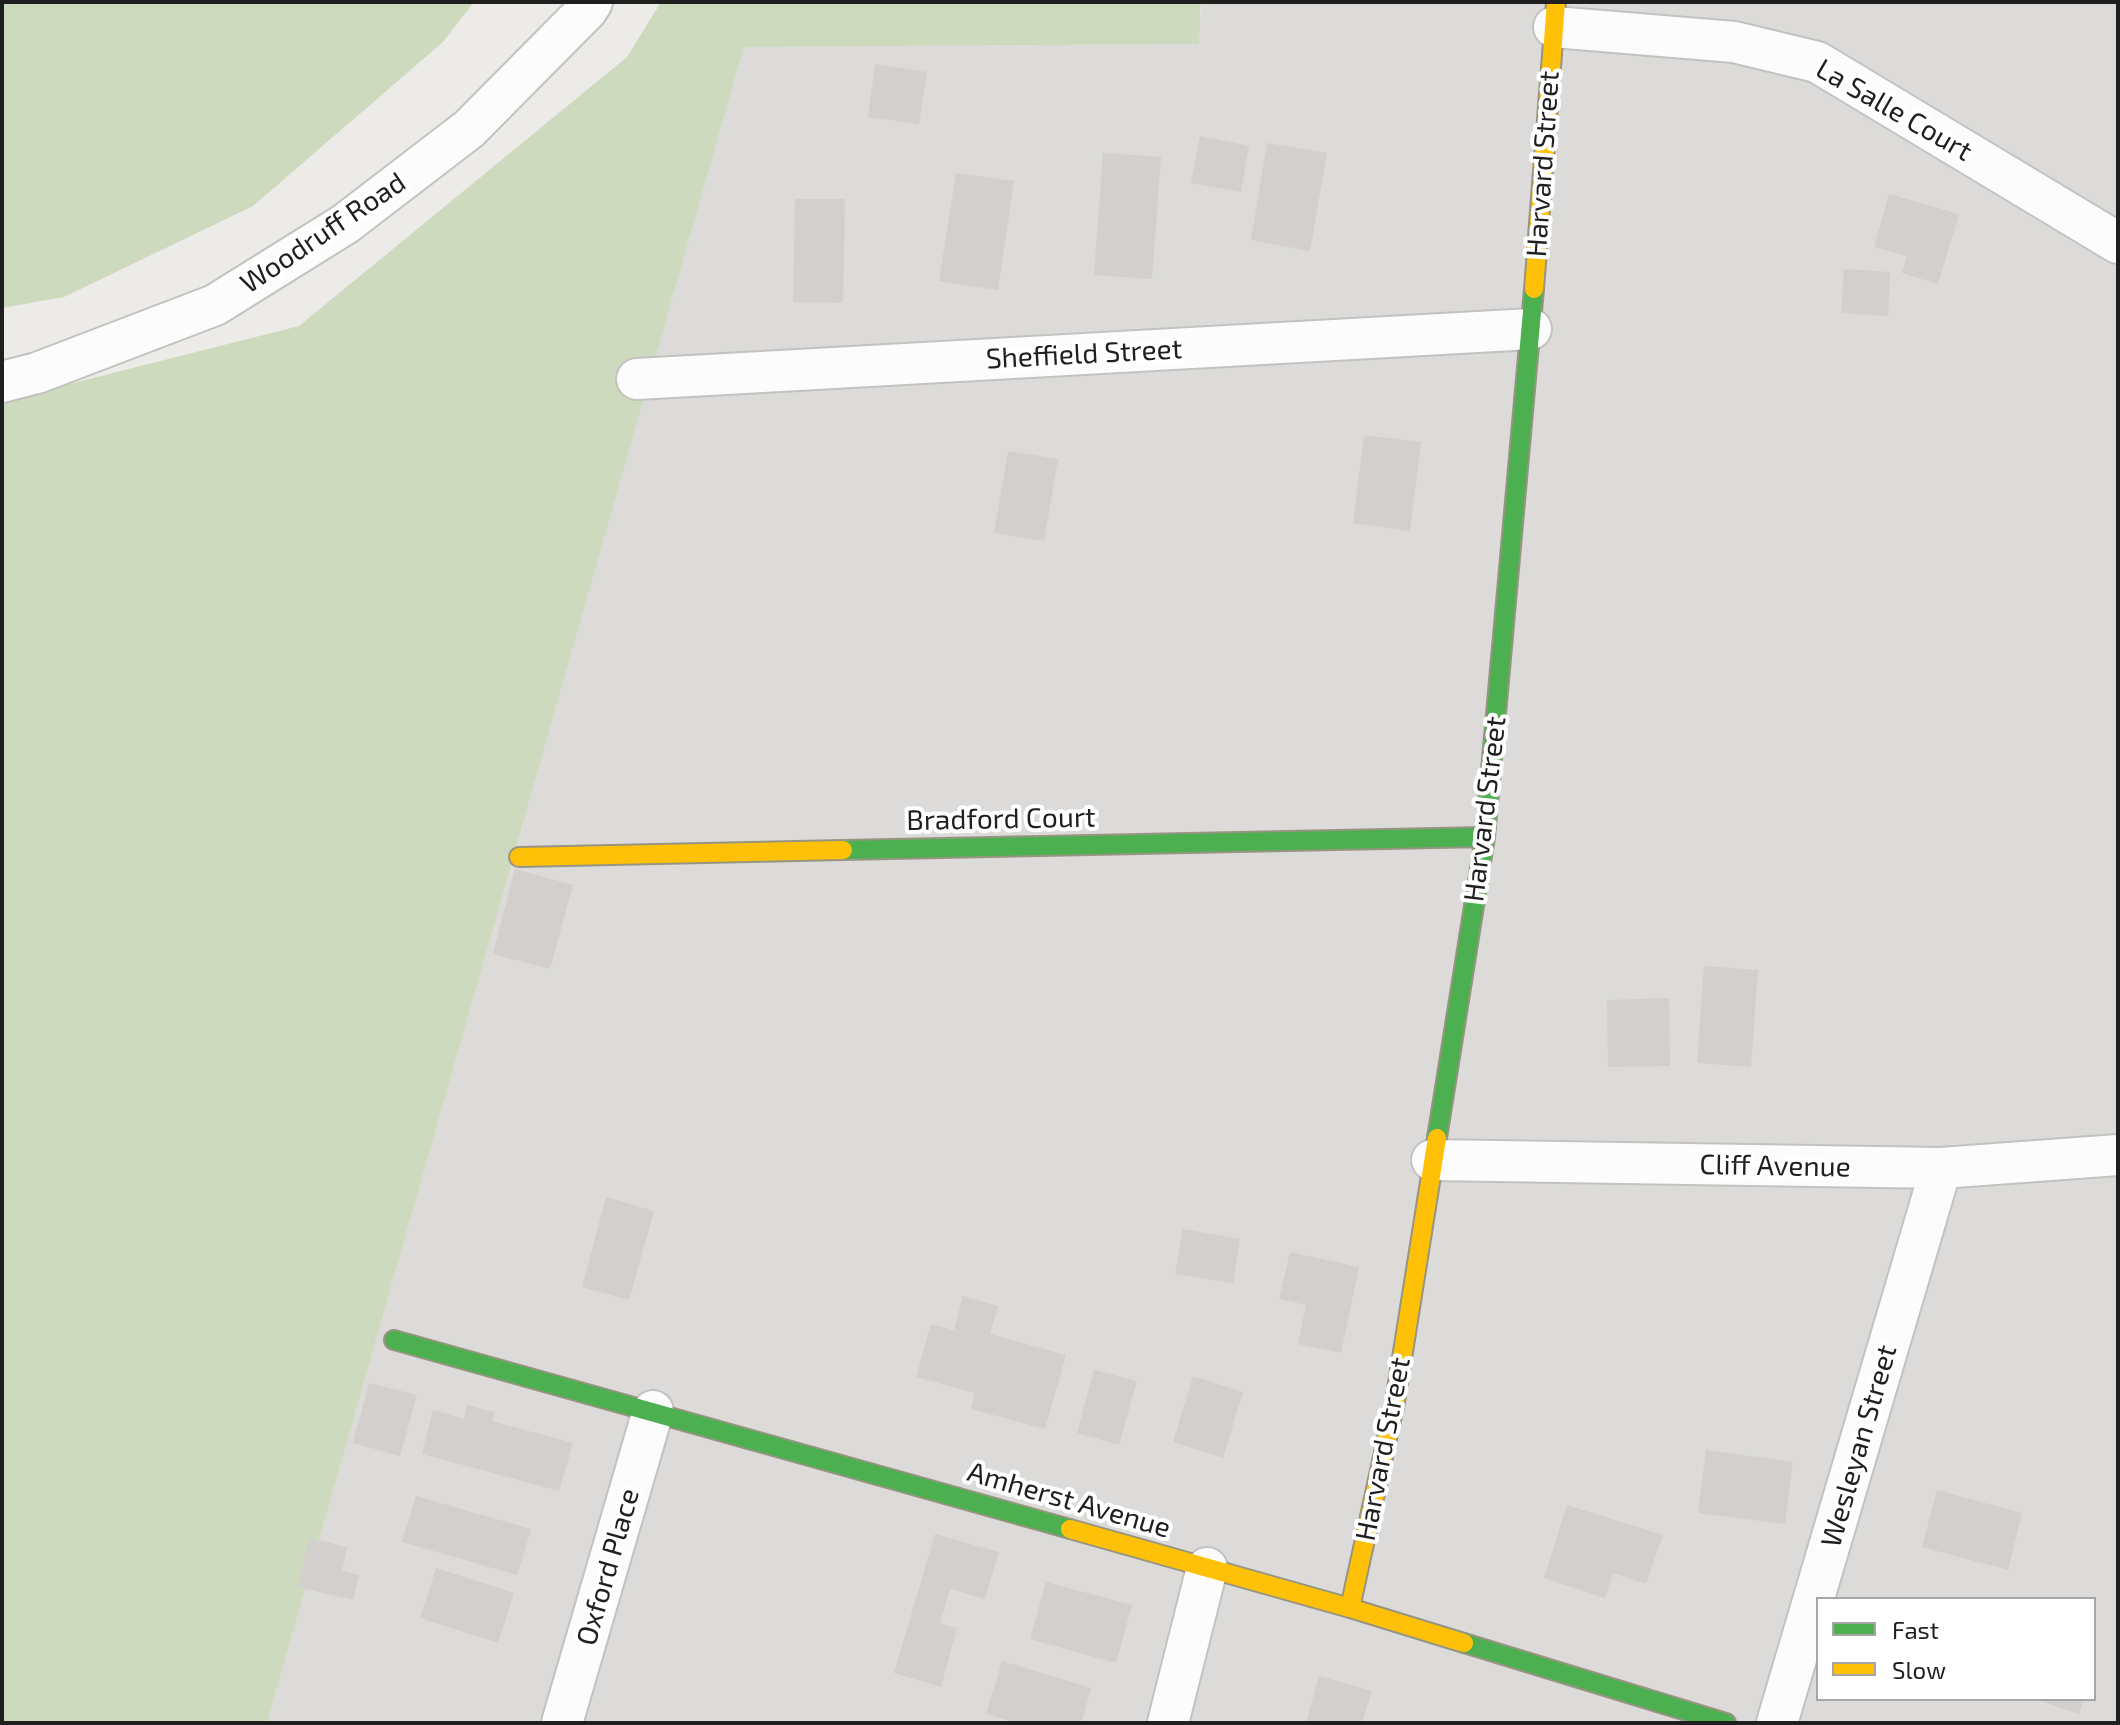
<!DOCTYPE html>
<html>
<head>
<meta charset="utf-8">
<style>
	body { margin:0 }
	#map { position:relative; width:2120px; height:1725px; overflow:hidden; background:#edebe8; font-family:"Exo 2",sans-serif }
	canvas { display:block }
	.frame { position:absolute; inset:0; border:4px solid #1f1f1f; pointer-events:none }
	.legend { position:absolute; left:1816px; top:1597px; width:280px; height:104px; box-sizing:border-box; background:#fff; border:2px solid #a5a5a5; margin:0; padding:10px 14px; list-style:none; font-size:24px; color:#1f1f1f }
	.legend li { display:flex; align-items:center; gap:16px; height:40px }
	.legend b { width:40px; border:2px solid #a5a5a5 }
</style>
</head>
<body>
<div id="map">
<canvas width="2120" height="1725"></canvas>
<div class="frame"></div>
<ul class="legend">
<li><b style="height:10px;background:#4caf50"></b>Fast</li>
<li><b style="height:10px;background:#ffc107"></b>Slow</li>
</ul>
</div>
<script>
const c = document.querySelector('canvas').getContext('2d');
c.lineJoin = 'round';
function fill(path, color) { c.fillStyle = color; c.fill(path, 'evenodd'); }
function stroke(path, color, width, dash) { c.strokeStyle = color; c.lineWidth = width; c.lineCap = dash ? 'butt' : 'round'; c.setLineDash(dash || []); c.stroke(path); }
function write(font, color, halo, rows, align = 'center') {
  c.font = font + ' "Exo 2",sans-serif'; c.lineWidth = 8; c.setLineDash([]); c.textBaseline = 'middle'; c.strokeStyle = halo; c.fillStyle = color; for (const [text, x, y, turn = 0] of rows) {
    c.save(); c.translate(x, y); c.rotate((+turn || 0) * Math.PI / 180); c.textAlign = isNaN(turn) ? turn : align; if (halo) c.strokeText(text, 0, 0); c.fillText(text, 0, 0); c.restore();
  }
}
fill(new Path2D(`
	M 1202,2 L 2118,2 L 2118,1157 L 1925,1180 L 1772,1723 L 267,1723 L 744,47 L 1198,44 Z
	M 2118,1170 L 2118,1723 L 1798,1723 L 1818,1652 L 1818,1699 L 2094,1699 L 2094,1599 L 1833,1599 L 1948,1183 Z`), '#dcdbd9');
fill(new Path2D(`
	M 2,2 L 474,2 L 443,42 L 253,206 L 64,297 L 2,308 Z
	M 661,2 L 1201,2 L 1199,44 L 744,47 L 267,1723 L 2,1723 L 2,401 L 299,326 L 627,57 Z`), '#cddabe');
fill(new Path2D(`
	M 875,64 L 927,72 L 919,124 L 868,117 Z
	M 1200,136 L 1249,146 L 1241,192 L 1191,183 Z
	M 1267,143 L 1327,153 L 1310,251 L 1251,240 Z
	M 1103,153 L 1161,157 L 1152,279 L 1094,275 Z
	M 956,173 L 1014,181 L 998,290 L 939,281 Z
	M 1889,194 L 1959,214 L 1938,284 L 1902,273 L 1907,256 L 1874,247 Z
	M 795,199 L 845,199 L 843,303 L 793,302 Z
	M 1844,269 L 1890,272 L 1888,316 L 1841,313 Z
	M 1364,435 L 1421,442 L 1410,531 L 1353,523 Z
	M 1008,451 L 1058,459 L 1044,541 L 994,533 Z
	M 515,869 L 573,885 L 550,969 L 493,954 Z
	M 1704,966 L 1758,970 L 1751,1067 L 1697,1063 Z
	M 1669,998 L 1670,1066 L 1608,1067 L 1607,1000 Z
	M 606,1197 L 654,1211 L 629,1300 L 582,1287 Z
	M 1183,1229 L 1240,1239 L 1233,1283 L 1175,1274 Z
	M 1290,1252 L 1359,1267 L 1341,1353 L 1298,1344 L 1306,1305 L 1279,1299 Z
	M 963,1296 L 998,1306 L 990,1334 L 1066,1355 L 1045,1429 L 971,1409 L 975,1393 L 916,1377 L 931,1324 L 954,1330 Z
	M 1094,1370 L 1137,1381 L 1119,1445 L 1077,1433 Z
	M 1193,1376 L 1243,1392 L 1223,1458 L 1173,1442 Z
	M 369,1383 L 417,1395 L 400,1456 L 353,1443 Z
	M 467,1405 L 495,1412 L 492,1421 L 573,1443 L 559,1491 L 422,1454 L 433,1410 L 464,1419 Z
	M 1706,1450 L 1793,1462 L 1785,1524 L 1698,1513 Z
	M 1937,1490 L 2022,1513 L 2008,1570 L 1922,1547 Z
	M 416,1496 L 531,1529 L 517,1575 L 402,1542 Z
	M 1567,1505 L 1663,1535 L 1646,1584 L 1613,1573 L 1605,1598 L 1544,1578 Z
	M 935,1534 L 999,1552 L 985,1599 L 950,1589 L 940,1623 L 957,1628 L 941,1687 L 894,1673 Z
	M 309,1538 L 347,1547 L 342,1571 L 359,1575 L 353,1600 L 298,1587 Z
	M 436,1568 L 514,1593 L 498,1643 L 420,1618 Z
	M 1046,1582 L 1132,1605 L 1116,1663 L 1030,1639 Z
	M 1002,1661 L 1091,1688 L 1081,1723 L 1016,1723 L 986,1714 Z
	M 1319,1676 L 1372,1691 L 1362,1723 L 1306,1723 Z
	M 2035,1699 L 2084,1699 L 2079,1714 Z`), '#d2cfcd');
const street = new Path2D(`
	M 1554,27 L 1734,42 L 1817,62 L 2118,243
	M 637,379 L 1531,329
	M 2,382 L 37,373 L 215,305 L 345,224 L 469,129 L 587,10 L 592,2
	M 1432,1160 L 1941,1168 L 2118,1155
	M 562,1723 L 653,1411
	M 1168,1723 L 1207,1568
	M 1777,1723 L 1941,1168`);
const fast = new Path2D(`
	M 843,850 L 1485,837
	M 1437,1138 L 1485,837 L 1534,289
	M 394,1340 L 1070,1529
	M 1464,1643 L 1726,1723`);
const slow = new Path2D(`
	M 1534,289 L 1556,2
	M 519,857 L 843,850
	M 1070,1529 L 1350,1608 L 1464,1643
	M 1350,1608 L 1395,1402 L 1437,1138`);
stroke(street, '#c3c2c0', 44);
stroke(fast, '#979581', 22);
stroke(slow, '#979581', 22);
stroke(street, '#fcfcfc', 40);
stroke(fast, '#4caf50', 18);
stroke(slow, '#ffc107', 18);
write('28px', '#1f1f1f', '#fff', [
	["La Salle Court",1894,110,30],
	["Harvard Street",1543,164,-86],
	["Woodruff Road",323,233,-34],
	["Sheffield Street",1084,354,-3],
	["Harvard Street",1485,809,-83],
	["Bradford Court",1001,819,-1],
	["Cliff Avenue",1775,1166,1],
	["Wesleyan Street",1859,1446,-74],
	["Harvard Street",1383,1449,-79],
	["Amherst Avenue",1069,1500,16],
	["Oxford Place",608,1567,-74]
]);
</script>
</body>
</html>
